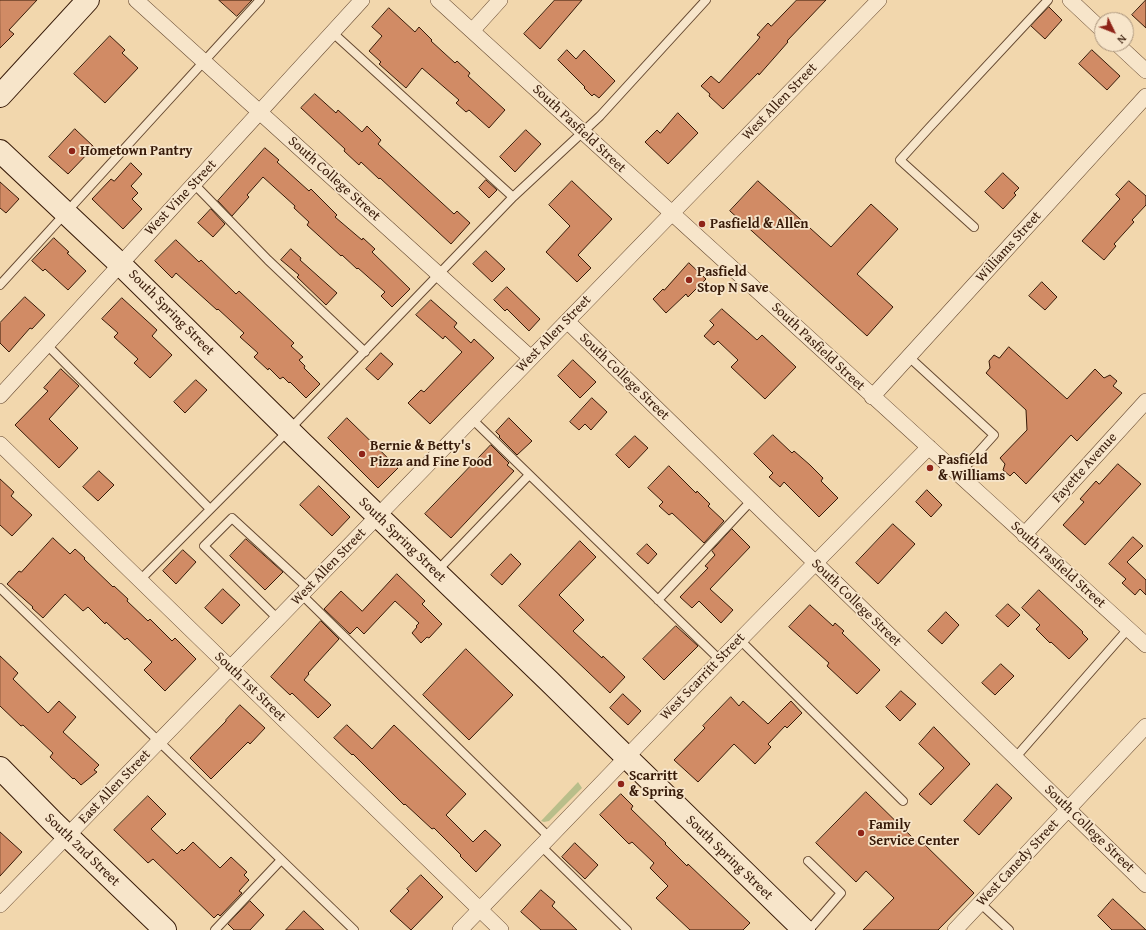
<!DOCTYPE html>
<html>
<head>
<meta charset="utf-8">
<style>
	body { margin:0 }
	#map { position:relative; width:1146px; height:930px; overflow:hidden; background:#f2d7ad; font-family:"Gentium Book Plus",serif }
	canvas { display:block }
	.north { position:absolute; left:1094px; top:12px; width:40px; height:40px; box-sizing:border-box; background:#f7e5ca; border:1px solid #aa947c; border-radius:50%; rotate:133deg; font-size:11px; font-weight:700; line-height:16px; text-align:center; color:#371a08 }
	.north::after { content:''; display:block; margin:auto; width:14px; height:18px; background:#8f2418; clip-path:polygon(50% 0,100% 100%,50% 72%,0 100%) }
</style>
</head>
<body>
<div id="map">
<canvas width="1146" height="930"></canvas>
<div class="north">N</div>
</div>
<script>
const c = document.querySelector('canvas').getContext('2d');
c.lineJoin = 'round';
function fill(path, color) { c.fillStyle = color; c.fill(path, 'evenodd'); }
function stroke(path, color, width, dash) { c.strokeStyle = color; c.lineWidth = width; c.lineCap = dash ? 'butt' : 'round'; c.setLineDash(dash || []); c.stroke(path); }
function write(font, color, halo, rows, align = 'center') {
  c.font = font + ' "Gentium Book Plus",serif'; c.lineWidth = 3.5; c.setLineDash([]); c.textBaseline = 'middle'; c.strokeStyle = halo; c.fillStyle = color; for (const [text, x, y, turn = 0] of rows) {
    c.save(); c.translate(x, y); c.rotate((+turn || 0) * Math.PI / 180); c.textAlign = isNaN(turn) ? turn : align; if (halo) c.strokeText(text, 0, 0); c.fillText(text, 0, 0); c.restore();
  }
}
fill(new Path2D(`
	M 578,782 L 582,788 L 549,821 L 544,822 L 541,821 Z`), '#b9be8a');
const building = new Path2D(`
	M 0,0 L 37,0 L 9,30 L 14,34 L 0,48 Z
	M 219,0 L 252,0 L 237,16 Z
	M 555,0 L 582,0 L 540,49 L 524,34 Z
	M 797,0 L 826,0 L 787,41 L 788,42 L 759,75 L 758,73 L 723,109 L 709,96 L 710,94 L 701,86 L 711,76 L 719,83 L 757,41 L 760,37 L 757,35 L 768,23 L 771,26 Z
	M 1146,0 L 1146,28 L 1132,15 Z
	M 1049,7 L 1062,20 L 1045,39 L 1031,26 Z
	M 389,8 L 415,32 L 419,27 L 432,40 L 431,41 L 455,63 L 457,61 L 470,73 L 468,76 L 505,110 L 489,128 L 469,110 L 466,112 L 456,103 L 459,100 L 422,68 L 406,88 L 379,64 L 381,62 L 369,51 L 382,36 L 372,27 Z
	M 110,36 L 125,50 L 122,53 L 138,68 L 105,103 L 74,74 Z
	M 567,50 L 576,59 L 584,50 L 615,81 L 599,98 L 594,94 L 592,96 L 584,88 L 585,87 L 558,60 Z
	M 1092,50 L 1120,76 L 1107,90 L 1079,64 Z
	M 315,94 L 336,113 L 338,110 L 362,132 L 367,126 L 381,140 L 378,144 L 454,214 L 457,211 L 470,223 L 451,244 L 380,178 L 379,179 L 361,162 L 359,165 L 344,151 L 345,149 L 301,108 Z
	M 678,113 L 698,133 L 668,164 L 645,142 L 657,130 L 660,133 Z
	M 75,129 L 94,147 L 68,174 L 49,157 Z
	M 526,130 L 541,144 L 515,172 L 500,157 Z
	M 265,148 L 279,160 L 277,162 L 309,191 L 311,189 L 337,215 L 335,217 L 362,240 L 363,238 L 375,249 L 372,252 L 410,289 L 392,307 L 381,296 L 385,292 L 358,268 L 357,269 L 342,255 L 341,256 L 307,225 L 309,222 L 294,208 L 295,206 L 263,177 L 247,195 L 249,197 L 232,216 L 218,201 Z
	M 131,163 L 142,174 L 131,186 L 138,193 L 132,199 L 142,209 L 123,229 L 92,199 L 111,179 L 114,181 Z
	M 1003,173 L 1019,188 L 1014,193 L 1016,195 L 1003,209 L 985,192 Z
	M 486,180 L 497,190 L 489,198 L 479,188 Z
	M 572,181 L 612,219 L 578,255 L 591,268 L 577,282 L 546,252 L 570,226 L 549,205 Z
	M 758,181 L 831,247 L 871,204 L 898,229 L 857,274 L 893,307 L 867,336 L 730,211 Z
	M 1129,181 L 1146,196 L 1146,205 L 1132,220 L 1134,222 L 1114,244 L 1116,246 L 1104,260 L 1082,241 L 1120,199 L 1116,195 Z
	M 0,182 L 19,199 L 6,213 L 0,208 Z
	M 211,209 L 225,224 L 213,237 L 198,223 Z
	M 54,238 L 69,252 L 67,253 L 86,271 L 68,290 L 45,269 L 43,271 L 32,261 Z
	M 176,240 L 199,262 L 201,260 L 236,294 L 239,291 L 294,343 L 291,346 L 303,357 L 299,360 L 305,366 L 304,368 L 320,384 L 306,398 L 290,382 L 289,383 L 283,377 L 280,379 L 269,368 L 268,370 L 254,357 L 258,353 L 240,337 L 244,333 L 218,309 L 217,310 L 176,273 L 172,278 L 155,261 Z
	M 291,249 L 301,258 L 300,260 L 337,293 L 326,305 L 297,277 L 299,275 L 281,260 Z
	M 486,251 L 505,269 L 492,282 L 473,264 Z
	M 689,263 L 706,279 L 688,297 L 686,294 L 666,313 L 653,299 L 663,289 L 664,290 Z
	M 1042,282 L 1057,297 L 1045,310 L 1029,296 Z
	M 507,287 L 540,319 L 529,331 L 507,309 L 505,311 L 494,300 Z
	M 25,297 L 45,315 L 32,329 L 30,328 L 9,352 L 0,343 L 0,323 Z
	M 122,298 L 157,330 L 152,336 L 172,355 L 150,378 L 134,363 L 138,359 L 114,337 L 118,333 L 102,319 Z
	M 431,300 L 457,323 L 454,327 L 471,343 L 474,339 L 494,358 L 430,424 L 408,403 L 421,390 L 424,392 L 462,352 L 445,336 L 443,339 L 416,315 Z
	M 722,309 L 757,340 L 762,335 L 796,367 L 765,399 L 731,367 L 738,360 L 718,341 L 714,345 L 704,336 L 714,325 L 710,321 Z
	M 1009,347 L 1067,399 L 1095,369 L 1104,378 L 1110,375 L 1117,381 L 1113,386 L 1122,393 L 1077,441 L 1071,435 L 1026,484 L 1014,472 L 1010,476 L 1003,470 L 1005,464 L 1000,458 L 1027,430 L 1026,410 L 986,373 L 990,368 L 989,361 L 994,355 L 999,358 Z
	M 381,353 L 393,364 L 378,380 L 366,369 Z
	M 573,360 L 596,382 L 580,398 L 558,376 Z
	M 61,369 L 79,386 L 49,419 L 78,448 L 59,468 L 15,425 L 48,391 L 44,388 Z
	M 196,380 L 207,390 L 185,413 L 174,402 Z
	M 592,398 L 607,412 L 591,430 L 585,424 L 579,430 L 570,422 Z
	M 347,418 L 398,468 L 378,488 L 328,438 Z
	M 509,418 L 532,441 L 517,455 L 499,437 L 500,436 L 496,432 Z
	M 773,435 L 792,453 L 794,451 L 810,465 L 823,478 L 821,481 L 838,498 L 819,517 L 784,482 L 780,487 L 769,477 L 773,473 L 754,454 Z
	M 635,436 L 648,448 L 629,468 L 616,455 Z
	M 491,445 L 509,463 L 507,465 L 514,471 L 451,538 L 425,514 Z
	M 1118,464 L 1141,484 L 1085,545 L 1063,525 L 1084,502 L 1080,499 L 1096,481 L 1099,484 Z
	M 669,466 L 696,493 L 697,491 L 710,504 L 708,506 L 724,521 L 704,543 L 672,513 L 669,515 L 659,506 L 663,502 L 648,488 Z
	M 99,471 L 114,485 L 98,501 L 83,487 Z
	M 0,479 L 14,492 L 11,496 L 32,515 L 12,536 L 0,525 Z
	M 319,486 L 350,517 L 332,536 L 300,505 Z
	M 927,490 L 942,505 L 931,517 L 916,502 Z
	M 893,524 L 915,544 L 878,584 L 856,563 Z
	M 732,529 L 750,547 L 710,589 L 733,610 L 721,623 L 699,601 L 692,608 L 680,597 L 708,568 L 705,566 L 715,555 L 712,551 Z
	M 1133,537 L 1143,546 L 1127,562 L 1146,580 L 1146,595 L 1140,589 L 1135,595 L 1122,583 L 1126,579 L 1109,564 Z
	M 53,538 L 70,554 L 75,549 L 85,558 L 84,559 L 113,587 L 114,586 L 128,599 L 127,601 L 148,621 L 150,619 L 172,641 L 175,638 L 196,659 L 165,691 L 144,670 L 152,662 L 127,638 L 125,640 L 106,622 L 105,624 L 88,607 L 83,611 L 65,594 L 43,618 L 32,608 L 33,607 L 7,584 L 19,571 L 21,572 Z
	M 246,539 L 283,572 L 265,590 L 230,556 Z
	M 580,541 L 596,557 L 559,595 L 584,620 L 573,631 L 602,658 L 603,656 L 625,677 L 610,693 L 519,606 Z
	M 647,544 L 657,554 L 648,564 L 637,554 Z
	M 183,550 L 196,562 L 176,584 L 163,571 Z
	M 511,554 L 521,564 L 502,585 L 491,575 Z
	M 397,574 L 425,601 L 422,604 L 442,624 L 429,638 L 427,637 L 421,643 L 412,633 L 417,627 L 416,626 L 419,623 L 395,601 L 364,634 L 357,627 L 350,634 L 324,609 L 341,591 L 362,611 Z
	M 223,589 L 240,605 L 222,624 L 205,608 Z
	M 1039,590 L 1083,632 L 1082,633 L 1088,639 L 1069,659 L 1051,642 L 1050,643 L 1036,629 L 1040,625 L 1022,608 Z
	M 1008,604 L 1020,615 L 1008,627 L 996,616 Z
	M 810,605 L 833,626 L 835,623 L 844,631 L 842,633 L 880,670 L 857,694 L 827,666 L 829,663 L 789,627 Z
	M 946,612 L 959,625 L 942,644 L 928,631 Z
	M 321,621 L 339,639 L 308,673 L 309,674 L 304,680 L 331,705 L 318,718 L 292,693 L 290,695 L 271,677 Z
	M 676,626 L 698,646 L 664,680 L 643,659 Z
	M 466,649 L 513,695 L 469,740 L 423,695 Z
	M 0,656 L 18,673 L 13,679 L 48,713 L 59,701 L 76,717 L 63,732 L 99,765 L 94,770 L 97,772 L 81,785 L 74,778 L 73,779 L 50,757 L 53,753 L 23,725 L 21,726 L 0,706 Z
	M 1001,664 L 1014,676 L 995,695 L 982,683 Z
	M 901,691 L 916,704 L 900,721 L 886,707 Z
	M 623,694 L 641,711 L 628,725 L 610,708 Z
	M 731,697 L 739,706 L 743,701 L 768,724 L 791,701 L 802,713 L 787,728 L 785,726 L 768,744 L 771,747 L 755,764 L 734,744 L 698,782 L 674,760 L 705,728 L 703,726 Z
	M 240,705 L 265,728 L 250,744 L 248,742 L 211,779 L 190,758 L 226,721 L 226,720 Z
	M 347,725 L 372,749 L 394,725 L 466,794 L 446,815 L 473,842 L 485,830 L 501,845 L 476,872 L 460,856 L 461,855 L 434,828 L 432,829 L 405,804 L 404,805 L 353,754 L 352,755 L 334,738 Z
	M 934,727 L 970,764 L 931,805 L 919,794 L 944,768 L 919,744 Z
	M 997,784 L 1012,798 L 979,835 L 964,821 Z
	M 866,792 L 916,841 L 919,839 L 974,893 L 938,930 L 863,930 L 894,898 L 866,871 L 856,882 L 816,843 Z
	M 621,794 L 633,806 L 631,809 L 666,843 L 665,844 L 687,866 L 688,864 L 750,923 L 743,930 L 690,930 L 656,898 L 668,886 L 650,868 L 654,863 L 632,842 L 629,844 L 600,815 Z
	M 148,796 L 166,814 L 151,829 L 177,854 L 182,849 L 184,851 L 193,842 L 220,868 L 231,857 L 247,872 L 244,875 L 249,880 L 239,891 L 242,893 L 220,916 L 218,914 L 214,918 L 153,859 L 148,863 L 114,830 Z
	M 0,832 L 22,852 L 0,876 Z
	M 575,843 L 598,865 L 585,879 L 562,857 Z
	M 421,875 L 443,897 L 411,930 L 390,911 L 409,891 L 407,889 Z
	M 541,890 L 555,902 L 552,906 L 577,930 L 541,930 L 521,912 Z
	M 1113,899 L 1129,914 L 1146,930 L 1112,930 L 1098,916 Z
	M 250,901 L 264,915 L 250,930 L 234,930 L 228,924 Z
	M 304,911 L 324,930 L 286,930 Z`);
fill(building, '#d18b65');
stroke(building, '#371a08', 1);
const lane = new Path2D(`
	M 333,33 L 513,197
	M 194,184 L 268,260 L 365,352
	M 974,227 L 900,160 L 929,128 L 1048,0
	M 0,285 L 260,0
	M 47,345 L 210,509
	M 909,357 L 994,435 L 959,474
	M 472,419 L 720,660
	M 437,571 L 529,475
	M 140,580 L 289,430 L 513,197 L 600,116 L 706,0
	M 0,588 L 354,930
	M 302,595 L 549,837
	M 658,600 L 751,501
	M 278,619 L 204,546 L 232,518 L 308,588
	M 740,640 L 903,801
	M 1015,758 L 1128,629
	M 541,846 L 627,930
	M 808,861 L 841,893 L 809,930
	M 980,903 L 1009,930
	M 215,930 L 281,860`);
const street = new Path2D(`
	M 136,0 L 531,358
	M 438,0 L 1146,645
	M 1070,0 L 1102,30
	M 472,31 L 500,0
	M 1117,44 L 1146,71
	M 567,321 L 1146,885
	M 0,396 L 362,0
	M 872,397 L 1146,96
	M 0,444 L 217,655 L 501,930
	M 1024,535 L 1146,401
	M 0,905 L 879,0
	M 460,930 L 729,651 L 929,447
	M 955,930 L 1146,726`);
const secondary = new Path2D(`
	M 0,96 L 88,0
	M 0,151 L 120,264 L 302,443 L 549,681 L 613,744 L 804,930
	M 0,768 L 54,823 L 165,930`);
stroke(lane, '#664931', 10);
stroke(street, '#664931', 16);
stroke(secondary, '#371a08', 24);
stroke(lane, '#f7e5ca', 8);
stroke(street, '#f7e5ca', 15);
stroke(secondary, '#f7e5ca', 22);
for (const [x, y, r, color] of [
	[72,151,4,"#8f2418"],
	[702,224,4,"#8f2418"],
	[689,280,4,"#8f2418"],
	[362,454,4,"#8f2418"],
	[930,468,4,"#8f2418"],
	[621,784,4,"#8f2418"],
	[861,833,4,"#8f2418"]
]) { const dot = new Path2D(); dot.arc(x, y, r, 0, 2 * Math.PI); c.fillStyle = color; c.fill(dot); stroke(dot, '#f7e5ca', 1.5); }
write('14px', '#371a08', '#f7e5ca', [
	["West Allen Street",780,102,-46],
	["South Pasfield Street",579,129,43],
	["South College Street",334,179,42],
	["West Vine Street",181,198,-47],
	["Williams Street",1009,247,-48],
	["South Spring Street",171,313,45],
	["West Allen Street",554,334,-46],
	["South Pasfield Street",818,347,43],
	["South College Street",624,377,44],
	["Fayette Avenue",1085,468,-48],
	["South Spring Street",402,540,44],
	["South Pasfield Street",1058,565,42],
	["West Allen Street",329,567,-46],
	["South College Street",856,603,44],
	["West Scarritt Street",703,677,-46],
	["South 1st Street",250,687,44],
	["East Allen Street",115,787,-46],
	["South College Street",1089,829,44],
	["South 2nd Street",82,850,44],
	["South Spring Street",729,858,44],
	["West Canedy Street",1018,863,-47]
]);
write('bold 14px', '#371a08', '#f7e5ca', [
	["Hometown Pantry",80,151],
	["Pasfield & Allen",710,224],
	["Pasfield",697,272],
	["Stop N Save",697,288],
	["Bernie & Betty's",370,446],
	["Pizza and Fine Food",370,462],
	["Pasfield",938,460],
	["& Williams",938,476],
	["Scarritt",629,776],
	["& Spring",629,792],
	["Family",869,825],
	["Service Center",869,841]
], 'left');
</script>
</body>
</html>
